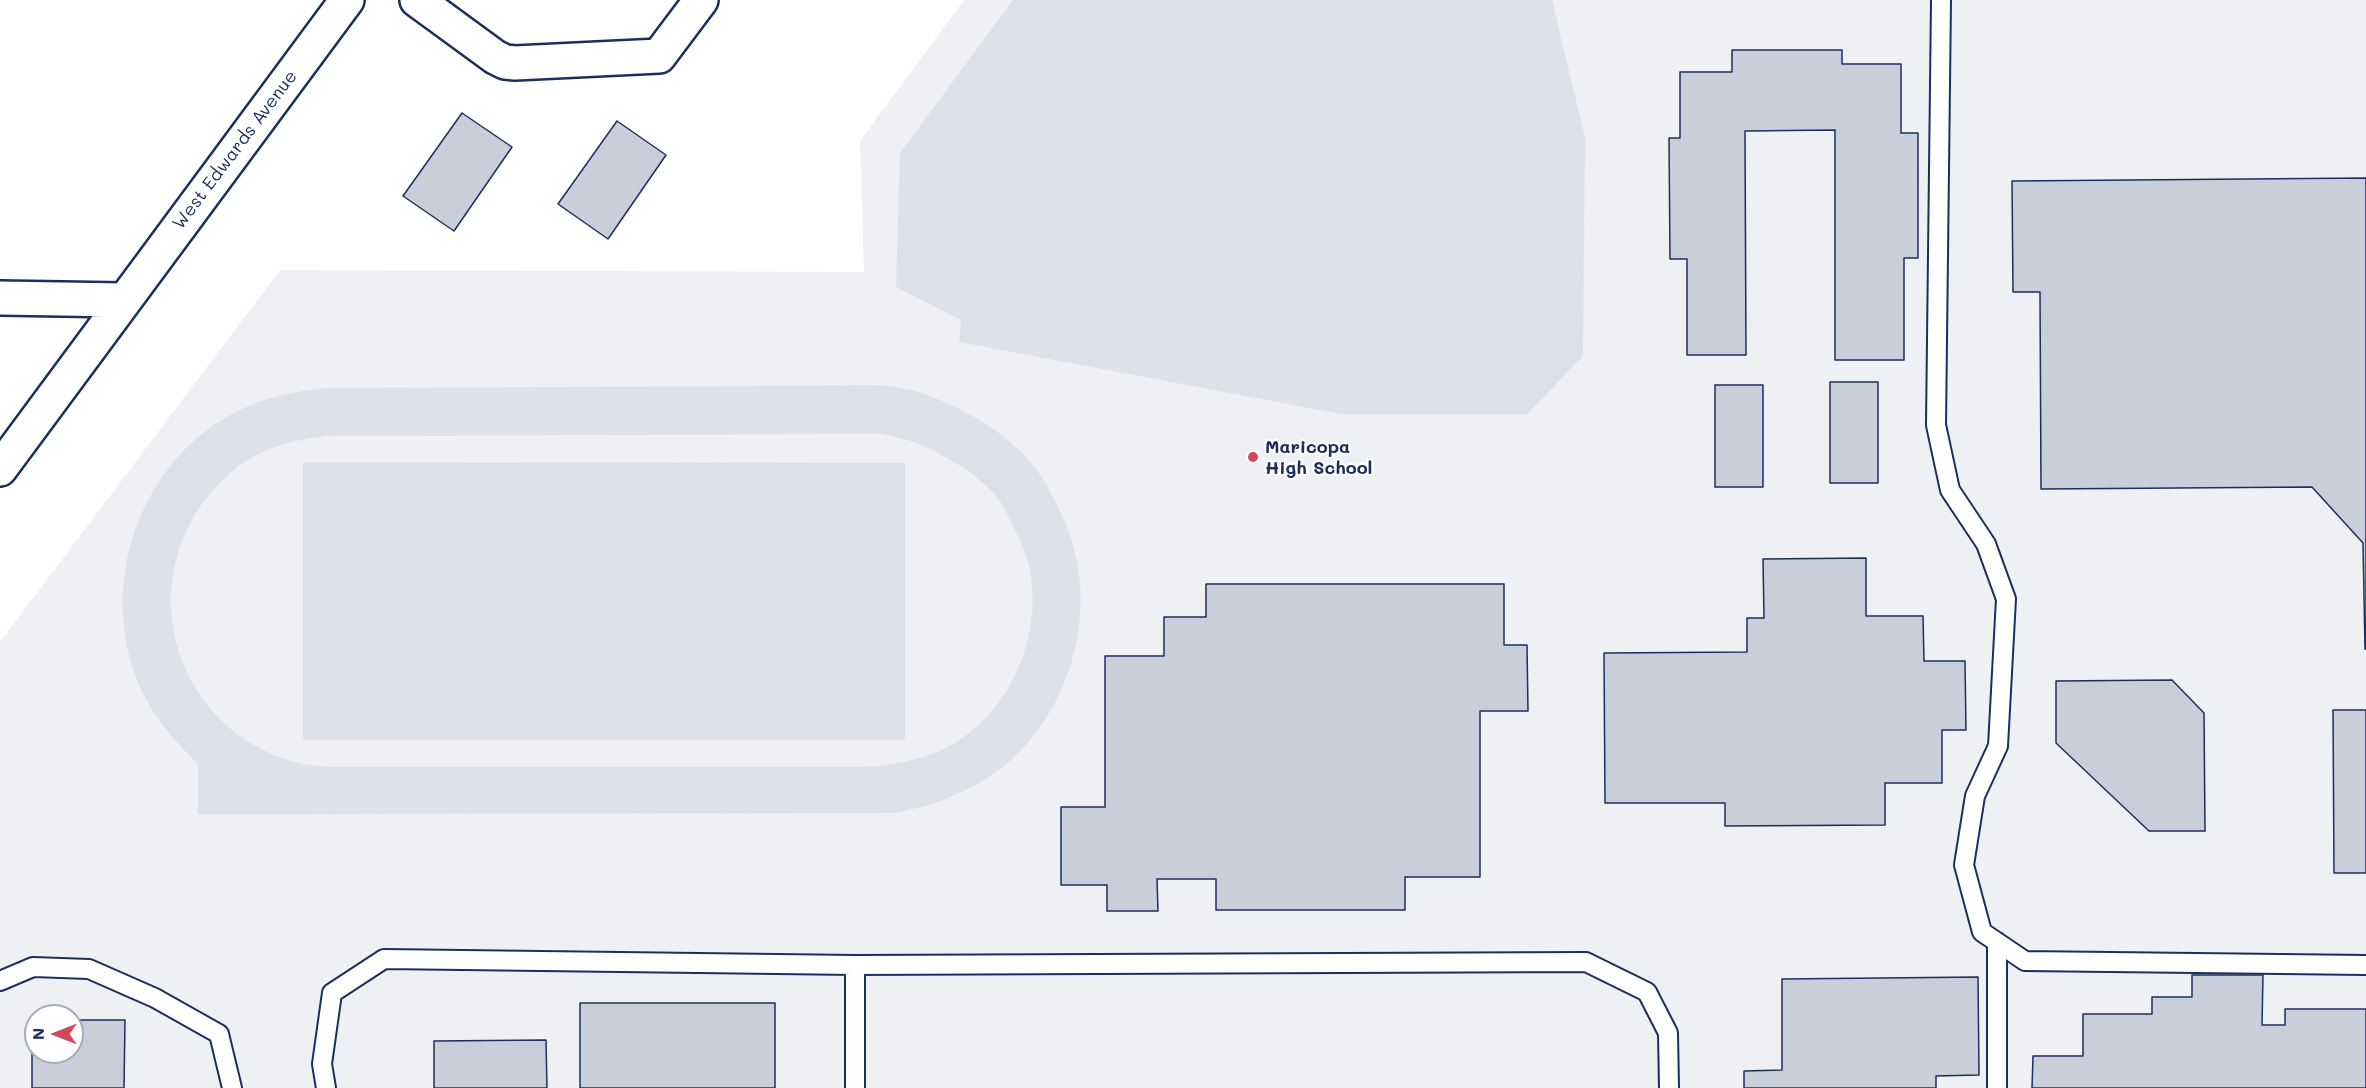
<!DOCTYPE html>
<html>
<head>
<meta charset="utf-8">
<style>
	body { margin:0 }
	#map { position:relative; width:2366px; height:1088px; overflow:hidden; background:#fff; font-family:Mali,sans-serif }
	canvas { display:block }
	.north { position:absolute; left:24px; top:1004px; width:60px; height:60px; box-sizing:border-box; background:#fff; border:2px solid #a4acbf; border-radius:50%; rotate:270deg; font-size:16px; font-weight:700; line-height:24px; text-align:center; color:#1b2f5e }
	.north::after { content:''; display:block; margin:auto; width:21px; height:27px; background:#d1495b; clip-path:polygon(50% 0,100% 100%,50% 72%,0 100%) }
</style>
</head>
<body>
<div id="map">
<canvas width="2366" height="1088"></canvas>
<div class="north">N</div>
</div>
<script>
const c = document.querySelector('canvas').getContext('2d');
c.lineJoin = 'round';
function fill(path, color) { c.fillStyle = color; c.fill(path, 'evenodd'); }
function stroke(path, color, width, dash) { c.strokeStyle = color; c.lineWidth = width; c.lineCap = dash ? 'butt' : 'round'; c.setLineDash(dash || []); c.stroke(path); }
function write(font, color, halo, rows, align = 'center') {
  c.font = font + ' Mali,sans-serif'; c.lineWidth = 4.5; c.setLineDash([]); c.textBaseline = 'middle'; c.strokeStyle = halo; c.fillStyle = color; for (const [text, x, y, turn = 0] of rows) {
    c.save(); c.translate(x, y); c.rotate((+turn || 0) * Math.PI / 180); c.textAlign = isNaN(turn) ? turn : align; if (halo) c.strokeText(text, 0, 0); c.fillText(text, 0, 0); c.restore();
  }
}
fill(new Path2D(`
	M 964,0 L 2366,0 L 2366,1088 L 0,1088 L 0,642 L 280,270 L 864,272 L 860,141 ZM 36,1016 L 72,1016 L 72,1052 L 36,1052 Z`), '#eff0f4');
fill(new Path2D(`
	M 1013,0 L 1552,0 L 1585,138 L 1583,356 L 1527,414 L 1341,414 L 959,342 L 961,320 L 896,287 L 900,153 Z
	M 807,386 C 840,386 878,382 911,390 C 953,401 1014,435 1038,472 C 1057,500 1073,535 1078,568 C 1090,642 1059,724 1000,769 C 968,793 934,805 896,813 L 198,814 L 198,764 C 178,744 158,723 145,697 C 94,597 134,467 232,414 C 261,398 292,392 323,388 ZM 879,434 C 904,437 925,445 947,458 C 966,469 982,480 997,497 C 1004,505 1008,516 1012,525 C 1021,541 1029,559 1031,577 C 1041,647 1003,725 935,753 C 912,762 889,765 864,767 L 326,767 C 312,765 298,764 285,759 C 159,716 131,554 234,470 C 260,448 293,440 326,436 Z
	M 303,462 L 905,463 L 905,740 L 303,740 Z`), '#dee1e7');
const building = new Path2D(`
	M 1732,50 L 1842,50 L 1842,64 L 1901,64 L 1901,133 L 1918,133 L 1918,258 L 1904,258 L 1904,360 L 1835,360 L 1835,130 L 1745,131 L 1746,355 L 1687,355 L 1687,259 L 1670,259 L 1669,138 L 1680,138 L 1680,72 L 1732,72 Z
	M 462,113 L 512,147 L 454,231 L 403,196 Z
	M 617,121 L 666,155 L 608,239 L 558,204 Z
	M 2366,178 L 2366,649 L 2365,649 L 2363,543 L 2312,487 L 2041,489 L 2040,292 L 2013,292 L 2012,181 Z
	M 1830,382 L 1878,382 L 1878,483 L 1830,483 Z
	M 1715,385 L 1763,385 L 1763,487 L 1715,487 Z
	M 1866,558 L 1866,616 L 1923,616 L 1924,661 L 1965,661 L 1966,730 L 1942,730 L 1942,783 L 1885,783 L 1885,825 L 1725,826 L 1725,803 L 1605,803 L 1604,653 L 1747,652 L 1747,618 L 1764,618 L 1763,559 Z
	M 1206,584 L 1504,584 L 1504,645 L 1527,645 L 1528,711 L 1480,711 L 1480,877 L 1405,877 L 1405,910 L 1216,910 L 1216,879 L 1157,879 L 1158,911 L 1107,911 L 1107,885 L 1061,885 L 1061,807 L 1105,807 L 1105,656 L 1164,656 L 1164,617 L 1206,617 Z
	M 2172,680 L 2204,713 L 2205,831 L 2149,831 L 2056,743 L 2056,681 Z
	M 2333,710 L 2366,710 L 2366,873 L 2334,873 Z
	M 2192,975 L 2263,975 L 2262,1025 L 2285,1025 L 2285,1009 L 2366,1009 L 2366,1088 L 2032,1088 L 2033,1056 L 2083,1056 L 2083,1014 L 2152,1014 L 2152,997 L 2192,997 Z
	M 1978,977 L 1979,1075 L 1936,1076 L 1936,1088 L 1744,1088 L 1744,1071 L 1782,1070 L 1782,979 Z
	M 580,1003 L 775,1003 L 775,1088 L 580,1088 Z
	M 32,1019 L 36,1019 L 36,1052 L 72,1052 L 72,1020 L 125,1020 L 124,1088 L 32,1088 Z
	M 546,1040 L 547,1088 L 434,1088 L 434,1041 Z`);
fill(building, '#caceda');
stroke(building, '#1b2f5e', 1.5);
const lane = new Path2D(`
	M 1941,0 L 1936,425 L 1950,490 L 1986,544 L 2006,599 L 1998,746 L 1975,796 L 1964,865 L 1982,932 L 2025,961 L 2366,965
	M 855,965 L 855,1088
	M 0,981 L 33,967 L 89,969 L 155,998 L 219,1034 L 232,1088
	M 326,1088 L 322,1064 L 332,993 L 384,959 L 855,965 L 1586,962 L 1647,992 L 1668,1033 L 1669,1088
	M 1997,1088 L 1997,942`);
const street = new Path2D(`
	M 417,0 L 495,57 L 505,62 L 515,63 L 659,56 L 701,0
	M 0,298 L 123,300
	M 0,469 L 347,0`);
stroke(lane, '#1b2f5e', 22);
stroke(street, '#1b2f5e', 38);
stroke(lane, '#fff', 18);
stroke(street, '#fff', 33);
for (const [x, y, r, color] of [
	[1253,457,6,"#d1495b"]
]) { const dot = new Path2D(); dot.arc(x, y, r, 0, 2 * Math.PI); c.fillStyle = color; c.fill(dot); stroke(dot, '#fff', 2); }
write('18px', '#1b2f5e', '#fff', [
	["West Edwards Avenue",235,150,-53]
]);
write('bold 18px', '#1b2f5e', '#fff', [
	["Maricopa",1265,447],
	["High School",1265,468]
], 'left');
</script>
</body>
</html>
